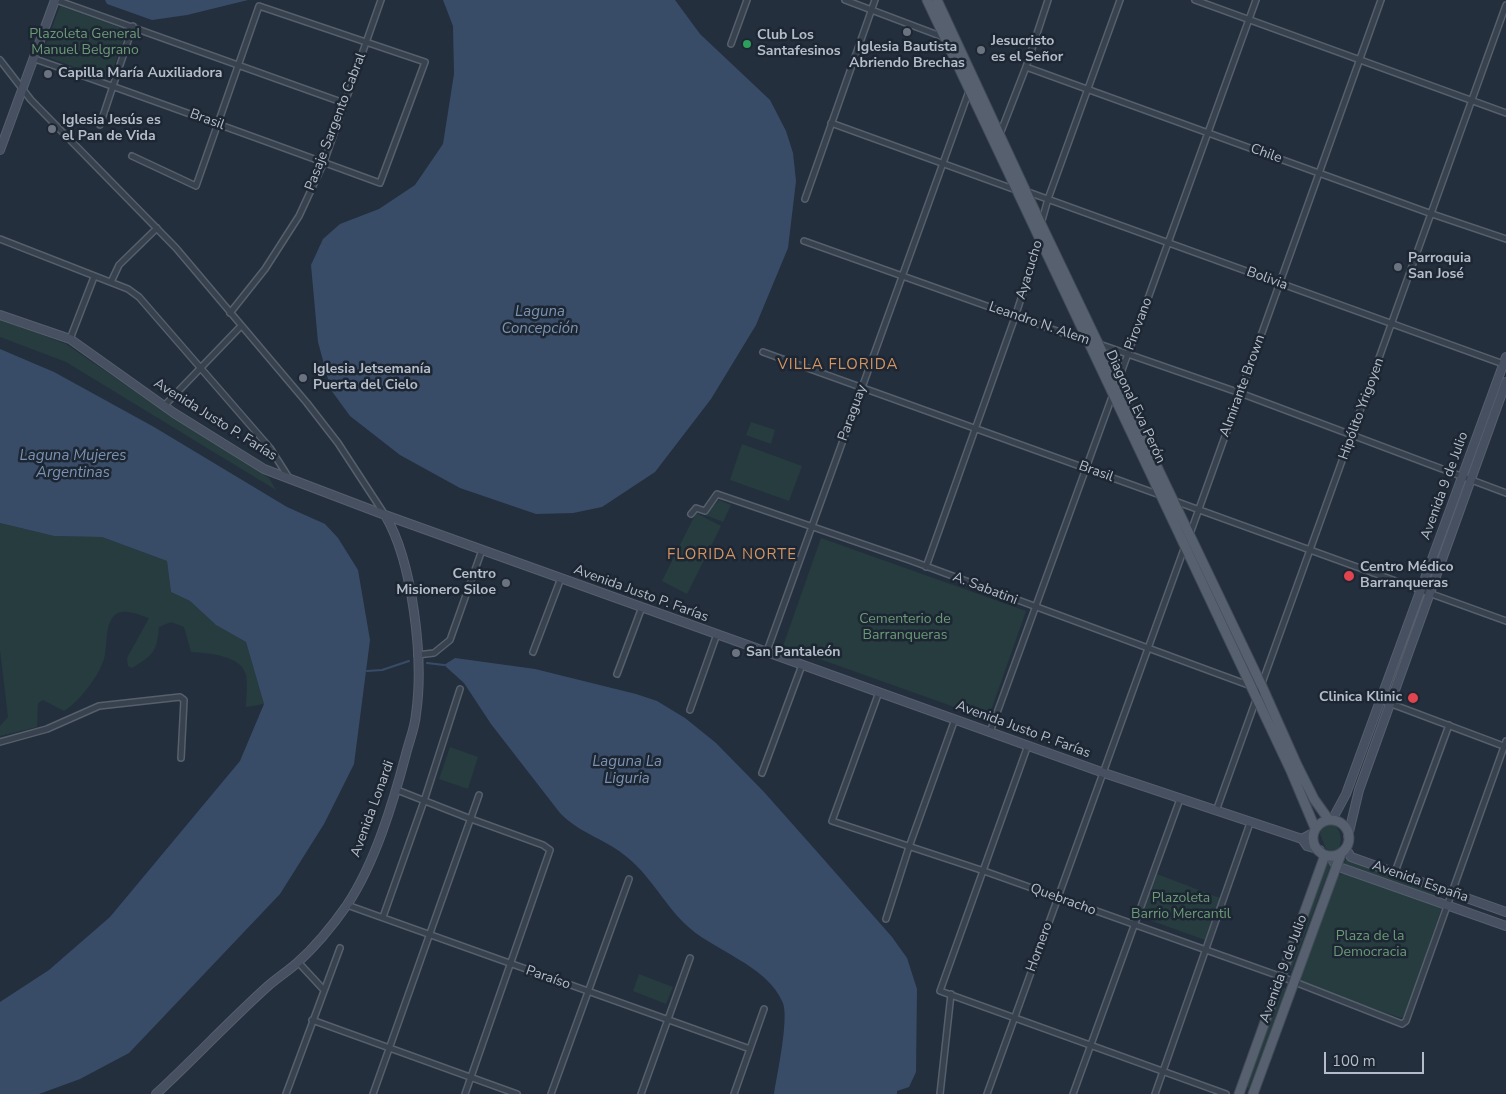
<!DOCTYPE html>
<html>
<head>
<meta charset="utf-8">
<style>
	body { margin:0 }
	#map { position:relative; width:1506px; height:1094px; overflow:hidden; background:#242f3e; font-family:"Nunito Sans",sans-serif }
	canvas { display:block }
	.scale { position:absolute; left:1324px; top:1052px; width:100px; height:22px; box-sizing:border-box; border:2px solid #b4bcc9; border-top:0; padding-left:6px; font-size:15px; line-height:18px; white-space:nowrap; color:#b4bcc9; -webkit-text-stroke:4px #1d2633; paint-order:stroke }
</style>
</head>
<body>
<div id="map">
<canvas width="1506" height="1094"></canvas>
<div class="scale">100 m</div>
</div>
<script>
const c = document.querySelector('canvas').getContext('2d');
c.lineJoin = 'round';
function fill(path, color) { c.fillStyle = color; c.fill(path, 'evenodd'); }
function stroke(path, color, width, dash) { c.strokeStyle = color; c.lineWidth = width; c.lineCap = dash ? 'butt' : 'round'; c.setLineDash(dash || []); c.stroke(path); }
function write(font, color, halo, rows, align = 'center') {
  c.font = font + ' "Nunito Sans",sans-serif'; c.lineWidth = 5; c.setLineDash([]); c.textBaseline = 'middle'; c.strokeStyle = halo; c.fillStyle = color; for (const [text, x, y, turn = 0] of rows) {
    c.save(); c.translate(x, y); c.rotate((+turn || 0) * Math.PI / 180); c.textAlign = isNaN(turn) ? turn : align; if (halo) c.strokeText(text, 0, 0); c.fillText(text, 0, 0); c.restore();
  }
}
fill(new Path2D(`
	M 60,6 L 127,30 L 109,80 L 42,55 Z
	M 0,319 L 66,344 L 152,403 L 269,478 L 276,490 L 66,362 L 0,337 Z
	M 751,422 L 775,430 L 771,444 L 746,435 Z
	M 742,444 L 802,466 L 789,501 L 730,480 Z
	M 719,500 L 731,505 L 723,522 L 705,515 Z
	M 696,513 L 721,526 L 687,594 L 662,581 Z
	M 0,523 L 54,536 L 102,537 L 167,561 L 171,592 L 190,601 L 216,625 L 246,642 L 264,704 L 246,707 C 246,697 248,684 246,675 C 241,655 208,653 191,652 L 184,627 L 171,622 L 159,627 C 157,652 153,655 132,668 L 128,666 L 127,658 L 149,618 C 140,615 125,608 116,614 C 104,623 108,646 104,659 C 99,676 79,702 64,711 L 43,700 L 38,703 L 37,727 L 0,736 L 0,726 L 8,717 L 0,650 Z
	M 821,538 L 1026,611 L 988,719 L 783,646 Z
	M 450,747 L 478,757 L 468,789 L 439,779 Z
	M 1326,823 L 1332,823 C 1341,829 1343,840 1338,850 L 1331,851 L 1326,849 L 1320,834 L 1322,825 Z
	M 1346,859 L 1438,894 L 1436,898 L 1344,864 Z
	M 1328,862 L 1331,864 L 1291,971 L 1287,970 Z
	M 1346,872 L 1442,907 L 1405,1016 L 1401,1018 L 1306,985 L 1299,978 L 1336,877 Z
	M 1157,874 L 1220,898 L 1205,940 L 1141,917 Z
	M 639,974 L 673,987 L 666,1004 L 633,991 Z
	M 1282,987 L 1286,988 L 1249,1088 L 1245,1086 Z`), '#263c3f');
fill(new Path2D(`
	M 105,0 L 248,0 L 187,15 L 152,20 L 107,4 Z
	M 443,0 L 675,0 L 700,34 L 770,100 L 786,131 L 793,153 L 796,181 L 788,248 L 756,325 L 711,399 L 655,472 L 602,507 L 573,513 L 536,514 L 460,488 L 400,455 L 350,416 L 331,390 L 318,342 L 311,265 L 323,239 L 340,224 L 379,209 L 415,185 L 443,144 L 454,74 L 453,26 Z
	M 0,349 L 54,372 L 154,427 L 287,507 L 325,524 L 338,538 L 358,570 L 370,640 L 354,764 L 324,824 L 280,894 L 129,1053 L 80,1079 L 39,1094 L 0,1094 L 0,1002 L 49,970 L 110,917 L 240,761 L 264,704 L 246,642 L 216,625 L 190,601 L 171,592 L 167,561 L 102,537 L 54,536 L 0,523 Z
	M 455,658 L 535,669 L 636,694 L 657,701 L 685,718 L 716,743 L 764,792 L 819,854 L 892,937 L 907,958 L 917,989 L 916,1072 L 909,1087 L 897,1091 L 897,1094 L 774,1094 C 777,1074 789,1020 783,1003 C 767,964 712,951 684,923 C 662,901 648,872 623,854 C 603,838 579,833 560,813 L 491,724 L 464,683 L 444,665 Z`), '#394c67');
stroke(new Path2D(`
	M 427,663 L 444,665
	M 367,671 L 382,670 L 409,661`), '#394c67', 2);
const street = new Path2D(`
	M 56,0 L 344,103
	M 845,0 L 943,37
	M 1195,0 L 1506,113
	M 731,44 L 747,0
	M 35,59 C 150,99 265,141 380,183 L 425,62 L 259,6 L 196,186 L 132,156
	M 0,60 L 31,100 L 176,248 L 307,403 L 338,443 L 385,515
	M 1026,67 L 1432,214 L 1506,239
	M 831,123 L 1016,190
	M 100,125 L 133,26
	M 1000,134 L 1026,67 L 1048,0
	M 1028,192 L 1506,365
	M 805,199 L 875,0
	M 1041,224 L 1048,199 L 1120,0
	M 0,239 L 128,289 L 139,297 L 270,448 L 289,478
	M 804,241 L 1088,342
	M 111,282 L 119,265 L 157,228
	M 230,313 L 265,269 L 299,216 L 324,162 L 381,0
	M 70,339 L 94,277
	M 1099,344 L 1240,393 L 1506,493
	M 763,352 L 1160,495
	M 1117,384 L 1256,0
	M 164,406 L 241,326
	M 1172,500 L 1506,621
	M 691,514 L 696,508 L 705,511 L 717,494 L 912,561 L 1251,686
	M 1190,534 L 1381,0
	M 926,567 L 1015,317 L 1040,240
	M 767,651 L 969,91
	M 533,652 L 561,578
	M 417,655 L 434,653 L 450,640 L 482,550
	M 617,674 L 642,607
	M 879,692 L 832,821 L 984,871 L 1282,977 L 1402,1024 L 1406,1021 L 1506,741
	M 1381,700 L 1506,747
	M 690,710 L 717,634
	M 990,732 L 1113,394
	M 0,742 L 47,729 L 99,706 L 180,697 L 184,700 L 181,758
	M 1028,745 L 940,991 L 1226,1094
	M 762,773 L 802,665
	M 397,790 L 471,819 L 543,845 L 550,850 L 465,1094
	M 1216,811 L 1506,5
	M 1395,872 L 1449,725
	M 347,905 L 750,1049
	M 383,917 L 424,801 L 460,689
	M 886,919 L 909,847 L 955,719
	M 298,962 L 323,989
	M 312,1020 L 517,1094
	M 286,1094 L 340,948
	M 373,1094 L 479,795
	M 551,1094 L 629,879
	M 641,1094 L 690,958
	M 734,1094 L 764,1009
	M 940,1094 L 951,994
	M 987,1094 L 1185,546
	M 1073,1094 L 1180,799
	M 1155,1094 L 1250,823`);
const secondary = new Path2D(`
	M 0,150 L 55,0
	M 0,315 L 70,339 L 174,413 L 264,469 L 385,515 L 1104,773 L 1302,839 L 1307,846 L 1320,850
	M 1332,820 L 1346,794 L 1506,357
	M 1348,836 L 1359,790 L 1506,382
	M 1302,839 L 1313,833
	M 1346,849 L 1351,857 L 1506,912
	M 1330,856 L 1336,866 L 1506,926
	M 156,1094 C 194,1059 229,1021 268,986 C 277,978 288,971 297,963 C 315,947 333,925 347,905 C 375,863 393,803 406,754 C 409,741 415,728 416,714 C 424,660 413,562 385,515`);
const primary = new Path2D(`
	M 927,0 L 1291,771 L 1315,828
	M 937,0 L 1041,224 L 1261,684 L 1297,765 L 1314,799 L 1329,820
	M1313 838a18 18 0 1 1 36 0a18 18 0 1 1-36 0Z
	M 1239,1094 L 1325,855
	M 1253,1094 L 1341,854`);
stroke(street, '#565f6c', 8);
stroke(secondary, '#565f6c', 10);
stroke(primary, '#414a57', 11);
stroke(street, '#38414e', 5);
stroke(secondary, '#465061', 8);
stroke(primary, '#56606e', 9);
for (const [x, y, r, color] of [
	[907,32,5,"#6b7280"],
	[747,44,5,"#2e9e5b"],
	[981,50,5,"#6b7280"],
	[48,74,5,"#6b7280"],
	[52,129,5,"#6b7280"],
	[1398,267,5,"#6b7280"],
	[303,378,5,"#6b7280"],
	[1349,576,6,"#e0444e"],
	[506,583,5,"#6b7280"],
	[736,653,5,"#6b7280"],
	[1413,698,6,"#e0444e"]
]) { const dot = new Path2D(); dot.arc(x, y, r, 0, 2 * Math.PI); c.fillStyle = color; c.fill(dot); stroke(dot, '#1d2633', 2); }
write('14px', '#6b9a76', '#1d2633', [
	["Plazoleta General",85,35],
	["Manuel Belgrano",85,51],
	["Cementerio de",905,620],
	["Barranqueras",905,636],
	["Plazoleta",1181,899],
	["Barrio Mercantil",1181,915],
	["Plaza de la",1370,937],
	["Democracia",1370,953]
]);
write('bold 14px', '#b4bcc9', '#1d2633', [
	["Club Los",757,36],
	["Santafesinos",757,52],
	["Jesucristo",991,42],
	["es el Señor",991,58],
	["Iglesia Bautista",907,48,"center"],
	["Abriendo Brechas",907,64,"center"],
	["Capilla María Auxiliadora",58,74],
	["Iglesia Jesús es",62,121],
	["el Pan de Vida",62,137],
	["Parroquia",1408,259],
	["San José",1408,275],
	["Iglesia Jetsemanía",313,370],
	["Puerta del Cielo",313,386],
	["Centro Médico",1360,568],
	["Barranqueras",1360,584],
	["Centro",496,575,"right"],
	["Misionero Siloe",496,591,"right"],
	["San Pantaleón",746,653],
	["Clinica Klinic",1402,698,"right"]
], 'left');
write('14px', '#b4bcc9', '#1d2633', [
	["Brasil",207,120,20],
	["Pasaje Sargento Cabral",336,122,-69],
	["Chile",1266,154,20],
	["Ayacucho",1030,270,-73],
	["Bolivia",1267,279,20],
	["Leandro N. Alem",1039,324,19],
	["Pirovano",1139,324,-70],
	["Almirante Brown",1243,386,-70],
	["Diagonal Eva Perón",1135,407,65],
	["Hipólito Yrigoyen",1362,409,-70],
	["Paraguay",853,413,-70],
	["Avenida Justo P. Farías",215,420,32],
	["Brasil",1096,472,20],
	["Avenida 9 de Julio",1445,486,-70],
	["A. Sabatini",985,589,21],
	["Avenida Justo P. Farías",641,594,20],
	["Avenida Justo P. Farías",1023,730,20],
	["Avenida Lonardi",373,809,-70],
	["Avenida España",1420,882,19],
	["Quebracho",1063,900,20],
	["Hornero",1040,947,-70],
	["Avenida 9 de Julio",1284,969,-70],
	["Paraíso",548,978,19]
]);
write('italic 15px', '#7c92b1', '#1d2633', [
	["Laguna",540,312],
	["Concepción",540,329],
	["Laguna Mujeres",73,456],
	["Argentinas",73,473],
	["Laguna La",627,762],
	["Liguria",627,779]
]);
c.letterSpacing = '1px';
write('15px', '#d59563', '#1d2633', [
	["VILLA FLORIDA",838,365],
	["FLORIDA NORTE",732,555]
]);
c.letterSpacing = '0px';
</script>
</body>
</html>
